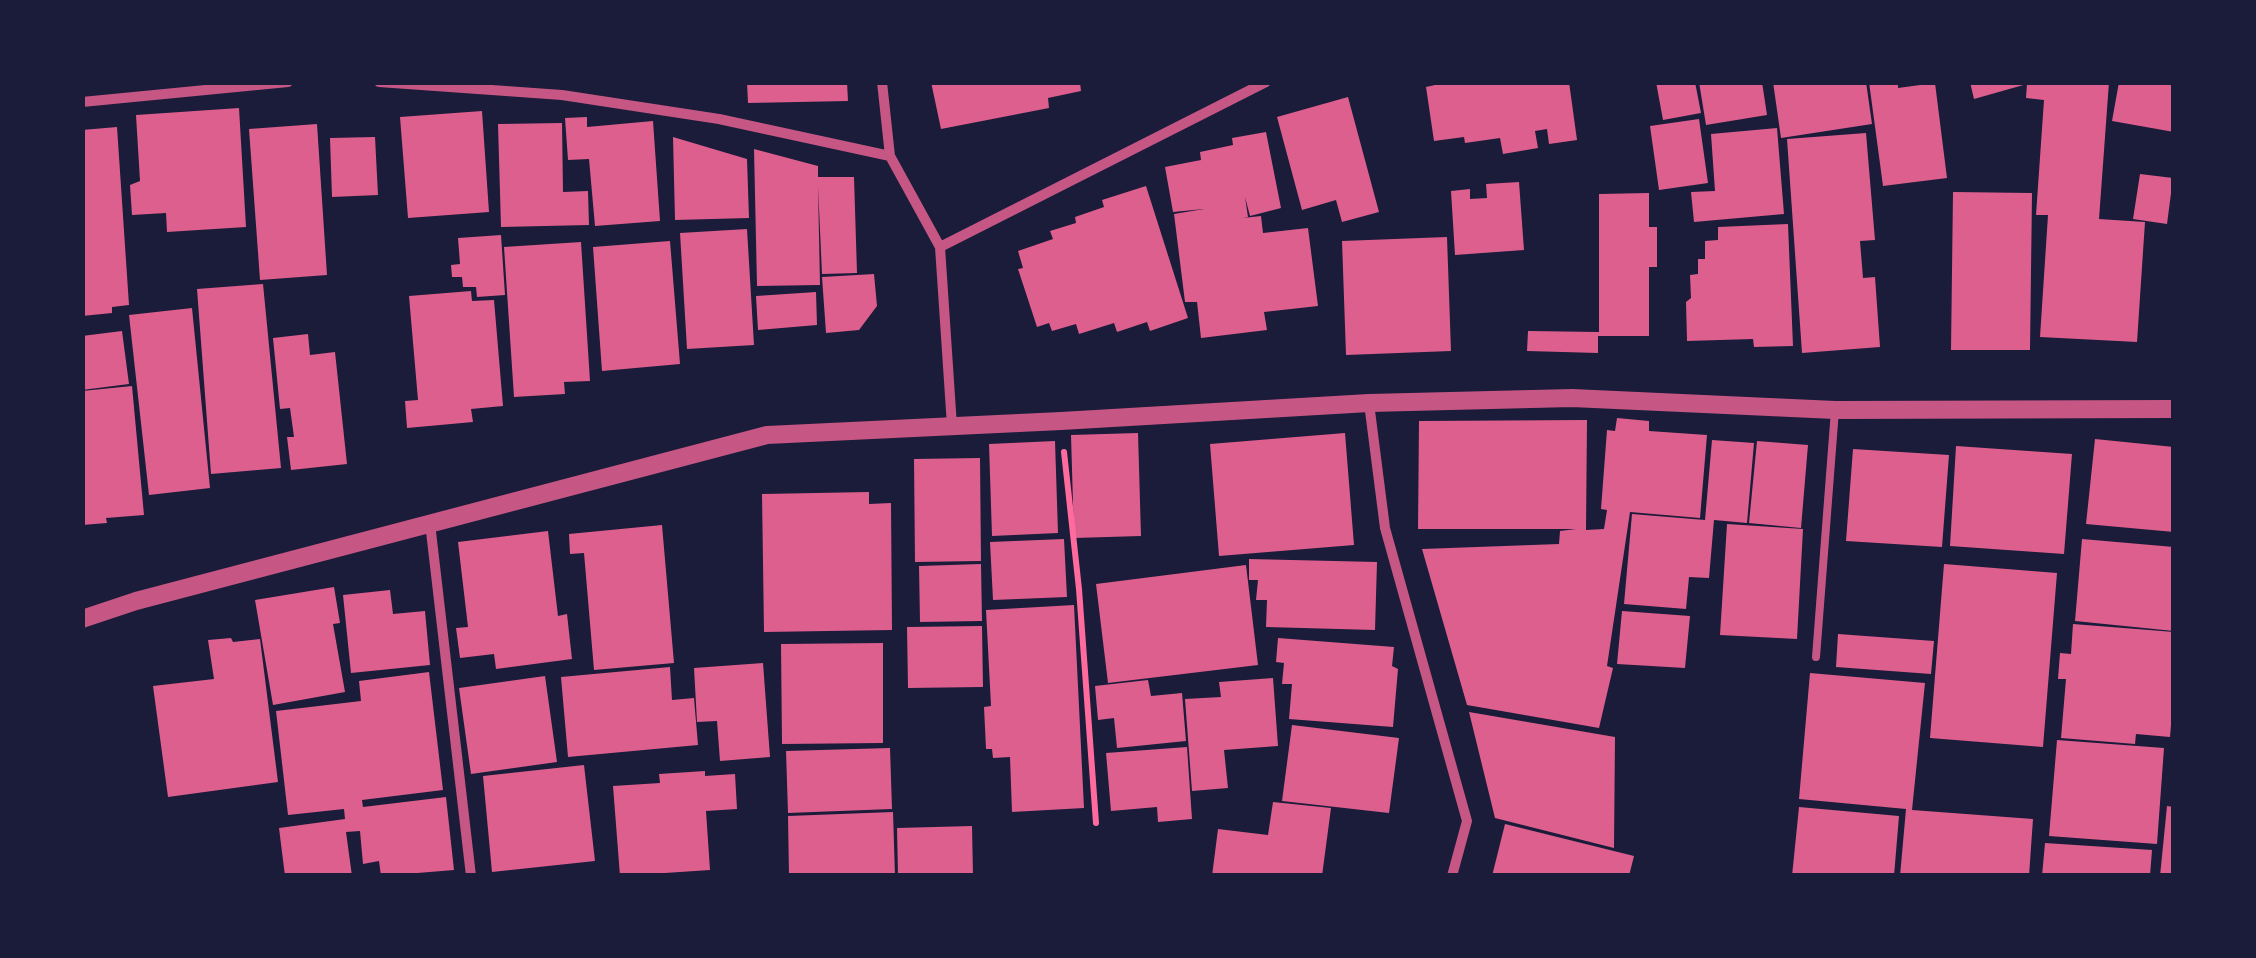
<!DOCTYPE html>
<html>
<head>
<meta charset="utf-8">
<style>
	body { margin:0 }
	#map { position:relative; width:2256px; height:958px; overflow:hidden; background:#1b1b3a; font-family:"Golos Text",sans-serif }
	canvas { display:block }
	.frame { position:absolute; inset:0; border:85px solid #1b1b3a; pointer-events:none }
</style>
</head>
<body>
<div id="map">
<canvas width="2256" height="958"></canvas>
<div class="frame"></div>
</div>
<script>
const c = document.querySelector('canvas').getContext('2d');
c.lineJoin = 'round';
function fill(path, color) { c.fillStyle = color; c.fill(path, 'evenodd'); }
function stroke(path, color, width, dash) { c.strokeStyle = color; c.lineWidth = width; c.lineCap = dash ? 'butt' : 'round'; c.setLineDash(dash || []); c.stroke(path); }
fill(new Path2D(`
	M 747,82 L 847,82 L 848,101 L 748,103 Z
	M 931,82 L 1080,82 L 1081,91 L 1048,98 L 1049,108 L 941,129 Z
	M 1435,82 L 1569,82 L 1577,140 L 1549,144 L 1547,129 L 1535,131 L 1538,148 L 1503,154 L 1500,138 L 1465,143 L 1464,137 L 1434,141 L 1426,87 L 1435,85 Z
	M 1656,82 L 1695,82 L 1701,113 L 1663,120 Z
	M 1699,82 L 1762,82 L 1767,115 L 1706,125 Z
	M 1773,82 L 1866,82 L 1872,124 L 1781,138 Z
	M 1869,82 L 1898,82 L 1898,88 L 1935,83 L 1947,178 L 1883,186 Z
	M 1970,82 L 2109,82 L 2099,219 L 2145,222 L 2137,342 L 2040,337 L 2048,215 L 2036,215 L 2044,100 L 2026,98 L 2027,84 L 1974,99 Z
	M 2119,82 L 2174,82 L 2174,132 L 2112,121 Z
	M 1348,97 L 1379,212 L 1342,222 L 1336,200 L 1302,210 L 1277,117 Z
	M 239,108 L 246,227 L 167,232 L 166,213 L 132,215 L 130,185 L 140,181 L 136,115 Z
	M 482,111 L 489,212 L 408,218 L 400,117 Z
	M 587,117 L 587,127 L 653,121 L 660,221 L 595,226 L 589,159 L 568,160 L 565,118 Z
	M 1699,119 L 1708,183 L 1659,190 L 1650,126 Z
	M 562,123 L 563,192 L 588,191 L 589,225 L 501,227 L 498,124 Z
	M 317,124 L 327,275 L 260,280 L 249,129 Z
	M 117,127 L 129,305 L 112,307 L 112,313 L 82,316 L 82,130 Z
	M 1777,128 L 1784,214 L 1694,222 L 1691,192 L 1715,191 L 1711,134 Z
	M 1266,132 L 1281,208 L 1250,216 L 1245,197 L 1248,217 L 1243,218 L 1261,216 L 1263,233 L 1308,228 L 1318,306 L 1264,312 L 1267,330 L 1201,338 L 1197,302 L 1185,302 L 1174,214 L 1204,209 L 1173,212 L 1165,167 L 1201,160 L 1200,152 L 1233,145 L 1232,138 Z
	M 1866,133 L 1875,240 L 1860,241 L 1863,278 L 1875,277 L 1880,347 L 1802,353 L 1787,139 Z
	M 375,137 L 378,195 L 332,197 L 330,138 Z
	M 673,137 L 747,159 L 749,218 L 675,220 Z
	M 754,149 L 818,166 L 818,177 L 854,177 L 857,273 L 822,274 L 818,186 L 820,285 L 757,286 Z
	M 2140,174 L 2173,178 L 2167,224 L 2133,219 Z
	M 1519,182 L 1524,250 L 1455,255 L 1451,191 L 1470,189 L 1470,199 L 1487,198 L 1486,184 Z
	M 1146,186 L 1188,318 L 1150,331 L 1147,322 L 1117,332 L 1114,323 L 1079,334 L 1076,324 L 1052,331 L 1049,323 L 1037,327 L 1018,269 L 1023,268 L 1018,251 L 1053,239 L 1050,231 L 1076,223 L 1075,217 L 1104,207 L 1102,200 Z
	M 1953,192 L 2032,193 L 2030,350 L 1951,350 Z
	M 1649,193 L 1649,227 L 1657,227 L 1657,267 L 1649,267 L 1649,336 L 1598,336 L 1598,353 L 1527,351 L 1528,331 L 1599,332 L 1599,194 Z
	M 1788,224 L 1793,346 L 1754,347 L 1753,339 L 1687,341 L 1686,302 L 1691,298 L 1690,275 L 1698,274 L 1698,259 L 1705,259 L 1705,241 L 1718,240 L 1718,227 Z
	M 747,229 L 754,345 L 687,349 L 680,233 Z
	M 501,235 L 505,295 L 477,297 L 476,287 L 463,287 L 462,277 L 452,277 L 451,265 L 460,264 L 458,238 Z
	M 1447,237 L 1451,351 L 1346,355 L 1342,241 Z
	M 670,241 L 680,364 L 602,371 L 593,247 Z
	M 581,242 L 590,381 L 564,382 L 565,394 L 514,397 L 504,247 Z
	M 874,274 L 877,306 L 859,330 L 826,333 L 822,277 Z
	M 263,284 L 281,468 L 211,474 L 197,289 Z
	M 471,291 L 472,301 L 494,300 L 503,406 L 471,409 L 473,422 L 407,428 L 405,401 L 418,400 L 409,296 Z
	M 816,292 L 817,325 L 758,330 L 756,296 Z
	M 192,308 L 210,488 L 149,495 L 129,315 Z
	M 122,331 L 129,384 L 82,390 L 82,336 Z
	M 308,334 L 310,355 L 335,352 L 347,464 L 291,470 L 287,437 L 294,437 L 290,408 L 280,409 L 273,338 Z
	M 132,386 L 144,515 L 106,518 L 107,523 L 82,525 L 82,391 Z
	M 1617,418 L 1649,421 L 1649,431 L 1707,435 L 1700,518 L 1630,512 L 1607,666 L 1613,668 L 1599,728 L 1467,705 L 1422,549 L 1559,544 L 1560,531 L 1576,529 L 1418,529 L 1419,421 L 1587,420 L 1586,530 L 1604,529 L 1607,510 L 1601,509 L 1607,430 L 1615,431 Z
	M 1138,433 L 1141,536 L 1074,538 L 1071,435 Z
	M 1345,433 L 1354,545 L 1219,556 L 1210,444 Z
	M 2095,439 L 2174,447 L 2174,532 L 2086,524 Z
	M 1712,440 L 1754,443 L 1747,523 L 1714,520 L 1709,578 L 1689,577 L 1686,609 L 1624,604 L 1632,514 L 1705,520 Z
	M 1055,441 L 1058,533 L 992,536 L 989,444 Z
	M 1757,441 L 1808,445 L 1801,528 L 1749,523 Z
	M 1956,446 L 2072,454 L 2064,554 L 1950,546 Z
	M 1853,449 L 1949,455 L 1942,547 L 1846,541 Z
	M 980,458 L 981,561 L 915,562 L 914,459 Z
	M 869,492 L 869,504 L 891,503 L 892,630 L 764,632 L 762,494 Z
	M 1727,524 L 1803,529 L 1797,639 L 1720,635 Z
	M 662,525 L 674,663 L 594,670 L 584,553 L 570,554 L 569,534 Z
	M 548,531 L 558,616 L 567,614 L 572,659 L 496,669 L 494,654 L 460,658 L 456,628 L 468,627 L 458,542 Z
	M 1064,539 L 1067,597 L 993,600 L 990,542 Z
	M 2082,539 L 2174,547 L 2174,631 L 2075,621 Z
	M 1249,559 L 1377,562 L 1375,630 L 1266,627 L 1267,600 L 1256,600 L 1258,580 L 1249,580 Z
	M 981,564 L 982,621 L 920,622 L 919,566 Z
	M 1944,564 L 2057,573 L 2043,747 L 1930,738 Z
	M 1246,565 L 1258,665 L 1108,683 L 1096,584 Z
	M 334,587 L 340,623 L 333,624 L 345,692 L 273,705 L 255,600 Z
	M 390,590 L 393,614 L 425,611 L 430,665 L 351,673 L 343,595 Z
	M 1074,605 L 1084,808 L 1012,812 L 1010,757 L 993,758 L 992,749 L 986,749 L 984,707 L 991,706 L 986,610 Z
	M 1622,611 L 1690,616 L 1685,668 L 1617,664 Z
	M 2073,624 L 2174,632 L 2174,690 L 2170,737 L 2136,734 L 2135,744 L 2061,738 L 2066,679 L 2058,679 L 2060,653 L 2071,654 Z
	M 982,626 L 983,687 L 908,688 L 907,627 Z
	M 1838,634 L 1934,641 L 1931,674 L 1836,667 Z
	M 231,638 L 233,642 L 260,639 L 278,782 L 168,797 L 153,686 L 214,679 L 208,640 Z
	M 1278,638 L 1394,647 L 1392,666 L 1398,669 L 1393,727 L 1289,719 L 1292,684 L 1282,684 L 1284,663 L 1276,662 Z
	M 883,643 L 883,743 L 782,744 L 781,644 Z
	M 763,663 L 770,757 L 720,761 L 717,721 L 697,722 L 694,668 Z
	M 670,667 L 672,700 L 694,698 L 698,745 L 568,757 L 561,677 Z
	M 429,672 L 443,790 L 362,800 L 363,807 L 446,797 L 454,870 L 381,876 L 379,861 L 363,864 L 360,831 L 346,832 L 352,876 L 285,876 L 279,828 L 345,819 L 344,809 L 288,815 L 276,711 L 361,701 L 359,681 Z
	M 1810,673 L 1925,683 L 1912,810 L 2033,819 L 2029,876 L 1900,876 L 1906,809 L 1799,799 Z
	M 545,676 L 557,762 L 471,774 L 459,688 Z
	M 1273,678 L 1278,746 L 1224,750 L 1228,788 L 1192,791 L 1185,699 L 1221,697 L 1219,682 Z
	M 1148,680 L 1151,696 L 1182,693 L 1186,741 L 1117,748 L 1114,718 L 1098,720 L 1095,686 Z
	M 1469,712 L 1615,737 L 1614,848 L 1495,818 Z
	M 1292,725 L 1399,738 L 1389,813 L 1282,801 Z
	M 2057,740 L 2164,748 L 2157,844 L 2049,836 Z
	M 1187,747 L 1192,819 L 1158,822 L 1157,807 L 1111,811 L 1106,753 Z
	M 890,748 L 892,809 L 788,813 L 786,751 Z
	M 584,765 L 595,861 L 492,872 L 483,776 Z
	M 705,771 L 705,776 L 735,774 L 737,809 L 706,811 L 710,870 L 620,876 L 613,786 L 660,783 L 659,774 Z
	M 1273,802 L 1331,808 L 1322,876 L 1212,876 L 1218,829 L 1268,835 Z
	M 2167,806 L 2174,807 L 2174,876 L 2160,876 Z
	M 1799,807 L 1899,816 L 1894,876 L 1792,876 Z
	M 893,812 L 895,876 L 789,876 L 788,816 Z
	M 1505,824 L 1634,856 L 1629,876 L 1492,876 Z
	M 972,826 L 973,876 L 898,876 L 897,828 Z
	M 2045,843 L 2152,850 L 2150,876 L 2042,876 Z`), '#dd5f8e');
stroke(new Path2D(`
	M 1064,452 L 1079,589 L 1096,823`), '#ff6b9d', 6);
stroke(new Path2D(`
	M 1816,657 L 1835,410`), '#c65784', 8);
stroke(new Path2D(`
	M 379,82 L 562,95 L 719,119 L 890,156 L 940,247
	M 882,82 L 890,156
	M 82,102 L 288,82
	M 1369,403 L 1385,528 L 1467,821 L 1452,876
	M 952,426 L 940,247 L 1266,82
	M 430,523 L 471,876`), '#c65784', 10);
stroke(new Path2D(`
	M 82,619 L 136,601 L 767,435 L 1061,421 L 1369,403 L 1572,398 L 1835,410 L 2174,409`), '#c65784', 18);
</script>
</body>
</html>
